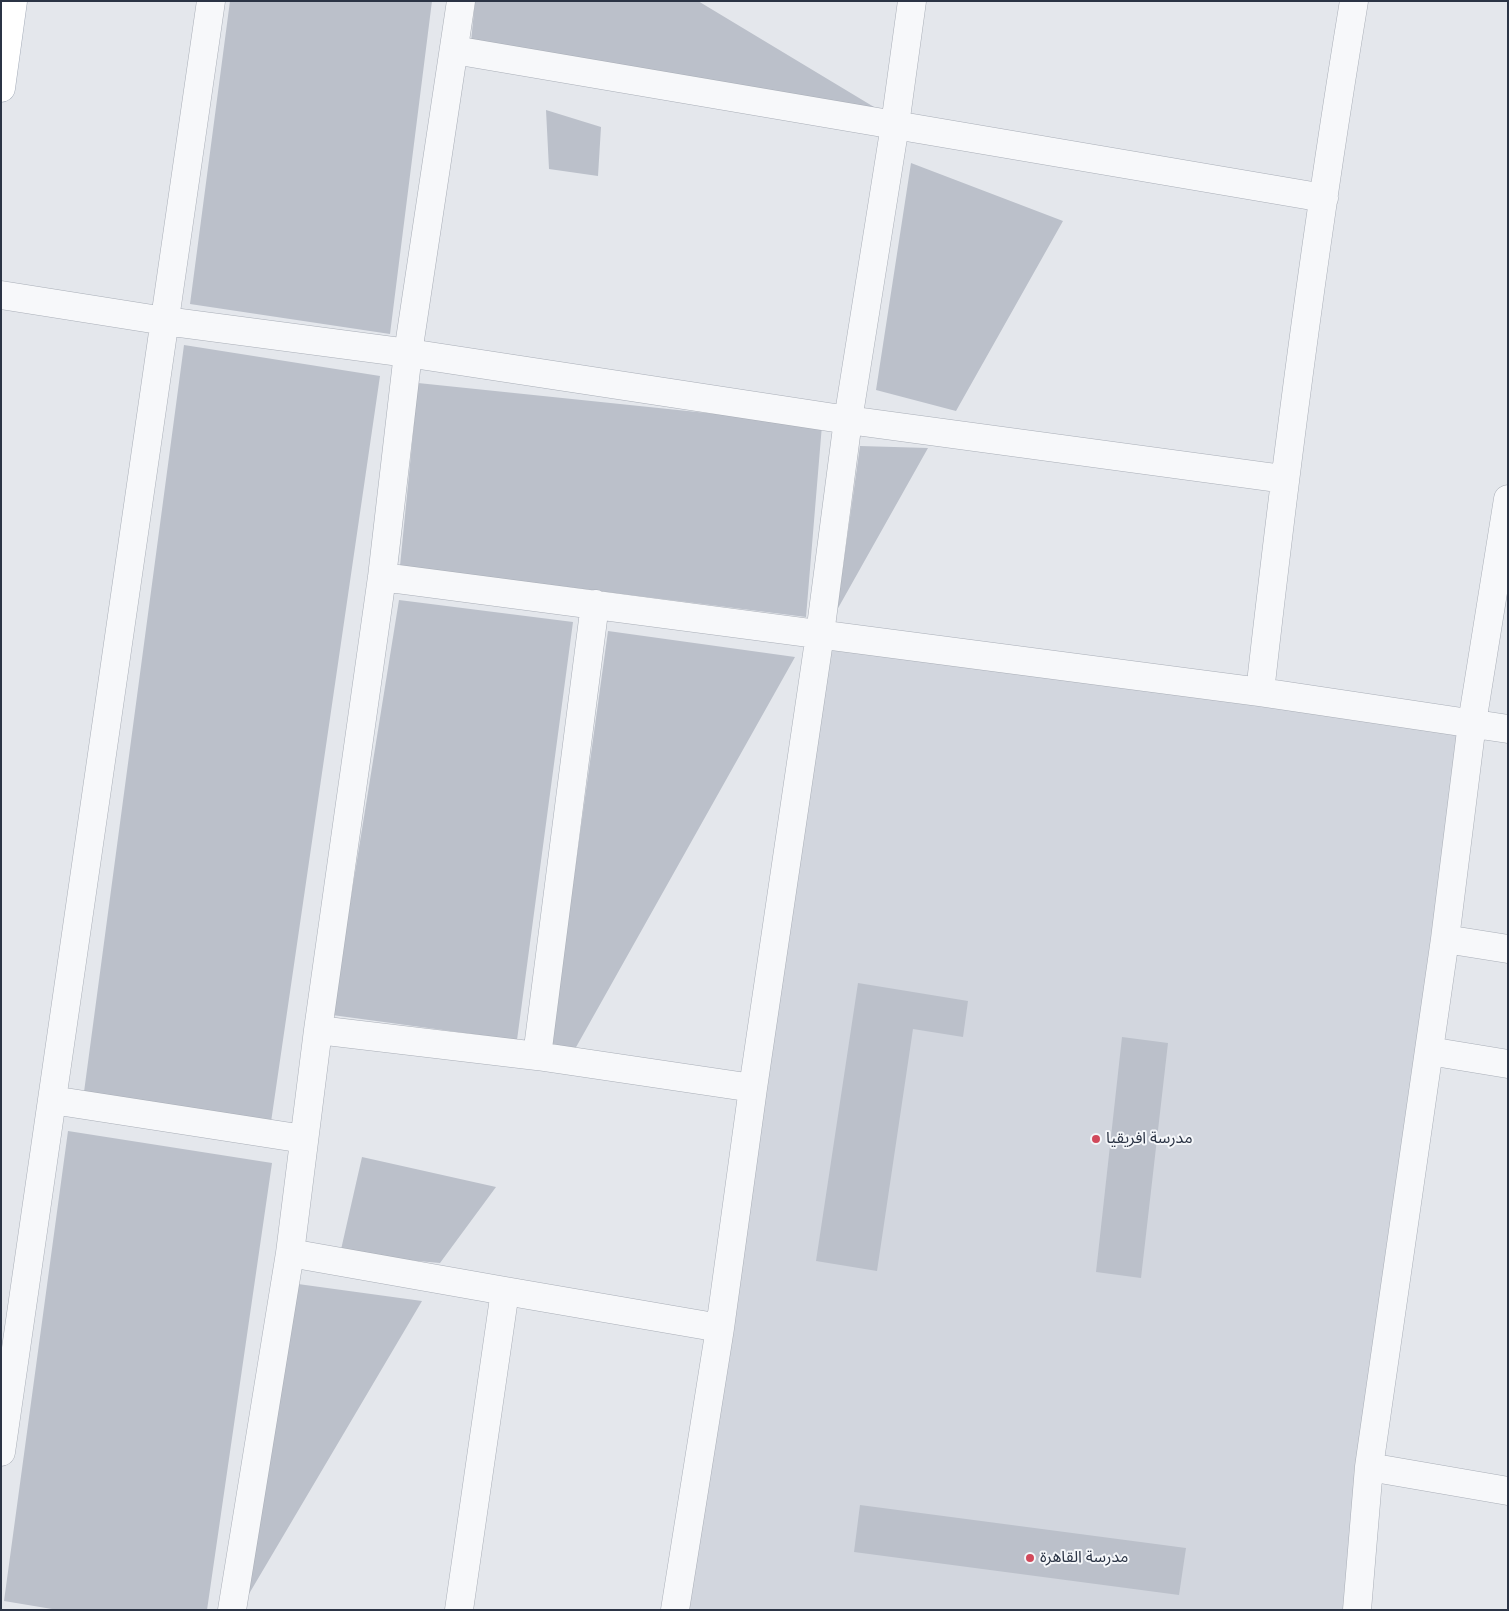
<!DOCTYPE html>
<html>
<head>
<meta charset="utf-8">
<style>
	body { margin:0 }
	#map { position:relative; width:1509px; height:1611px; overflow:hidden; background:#e4e7ec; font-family:"Fira Sans Condensed",sans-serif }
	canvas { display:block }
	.frame { position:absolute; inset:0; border:2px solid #2b3445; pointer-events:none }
</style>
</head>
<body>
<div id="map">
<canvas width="1509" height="1611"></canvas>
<div class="frame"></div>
</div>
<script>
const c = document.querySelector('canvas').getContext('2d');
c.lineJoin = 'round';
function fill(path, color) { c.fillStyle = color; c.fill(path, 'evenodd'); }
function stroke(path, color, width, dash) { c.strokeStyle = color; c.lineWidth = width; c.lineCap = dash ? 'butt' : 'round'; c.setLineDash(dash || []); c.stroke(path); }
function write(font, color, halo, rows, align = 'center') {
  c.font = font + ' "Fira Sans Condensed","Noto Sans Arabic",sans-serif'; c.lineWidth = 4; c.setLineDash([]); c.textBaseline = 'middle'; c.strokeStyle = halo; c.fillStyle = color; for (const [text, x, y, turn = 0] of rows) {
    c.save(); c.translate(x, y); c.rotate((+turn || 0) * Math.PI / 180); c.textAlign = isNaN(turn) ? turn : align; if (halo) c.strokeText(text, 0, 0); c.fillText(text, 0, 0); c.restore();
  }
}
fill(new Path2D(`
	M 826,640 L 1471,724 L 1362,1610 L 677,1610 Z`), '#d2d6de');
fill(new Path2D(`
	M 230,1 L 432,1 L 390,334 L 190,304 Z
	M 475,1 L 698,1 L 879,110 L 471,42 Z
	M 546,110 L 601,127 L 598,176 L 549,169 Z
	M 911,163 L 1063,221 L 956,411 L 876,390 Z
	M 184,345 L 380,376 L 271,1122 L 84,1092 Z
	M 418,383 L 822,425 L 806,617 L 400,566 Z
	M 860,446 L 928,448 L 837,610 Z
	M 399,600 L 573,622 L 517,1040 L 332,1015 Z
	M 608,631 L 795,657 L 575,1049 L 551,1044 Z
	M 858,983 L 968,1001 L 963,1037 L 913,1029 L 877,1271 L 816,1261 Z
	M 1122,1037 L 1168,1043 L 1141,1278 L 1096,1272 Z
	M 68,1131 L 272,1163 L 207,1610 L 58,1610 L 4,1601 Z
	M 362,1157 L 496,1187 L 440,1263 L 340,1254 Z
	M 298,1284 L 422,1301 L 243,1604 Z
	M 860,1505 L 1186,1548 L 1179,1595 L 854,1552 Z`), '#bbc0ca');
const minor = new Path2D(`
	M 454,50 L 1324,198
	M 1,295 L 165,321 L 408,353 L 848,420 L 1284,479
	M 382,577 L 1260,692 L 1508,729
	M 1260,692 C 1286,461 1316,231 1354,1
	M 1445,939 L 1508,949
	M 318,1030 L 537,1056 L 753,1088
	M 1429,1051 L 1508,1064
	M 537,1056 L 595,604
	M 52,1100 L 304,1139
	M 290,1253 L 505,1291 L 720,1328
	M 1,1452 L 211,1
	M 1369,1467 L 1508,1491
	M 232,1610 L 290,1253 L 318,1030 L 382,577 L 408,353 L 461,1
	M 459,1610 L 505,1291
	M 675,1610 L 720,1328 L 753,1088 L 820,634 L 848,420 L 895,125 L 912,1
	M 1357,1610 L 1369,1467 L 1445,939 L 1472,723 L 1508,499`);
const major = new Path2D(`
	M 1,88 L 13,1`);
stroke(minor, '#a9aeb7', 29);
stroke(major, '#a3abb8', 29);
stroke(minor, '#f7f8fa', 28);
stroke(major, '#fff', 28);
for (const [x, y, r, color] of [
	[1096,1139,5,"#d1495b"],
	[1030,1558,5,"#d1495b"]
]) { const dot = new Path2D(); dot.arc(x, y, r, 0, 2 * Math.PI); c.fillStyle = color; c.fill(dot); stroke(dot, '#f4f6f9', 2); }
write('16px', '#2b3445', '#f4f6f9', [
	["مدرسة افريقيا",1106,1139],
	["مدرسة القاهرة",1040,1558]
], 'left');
</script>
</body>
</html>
